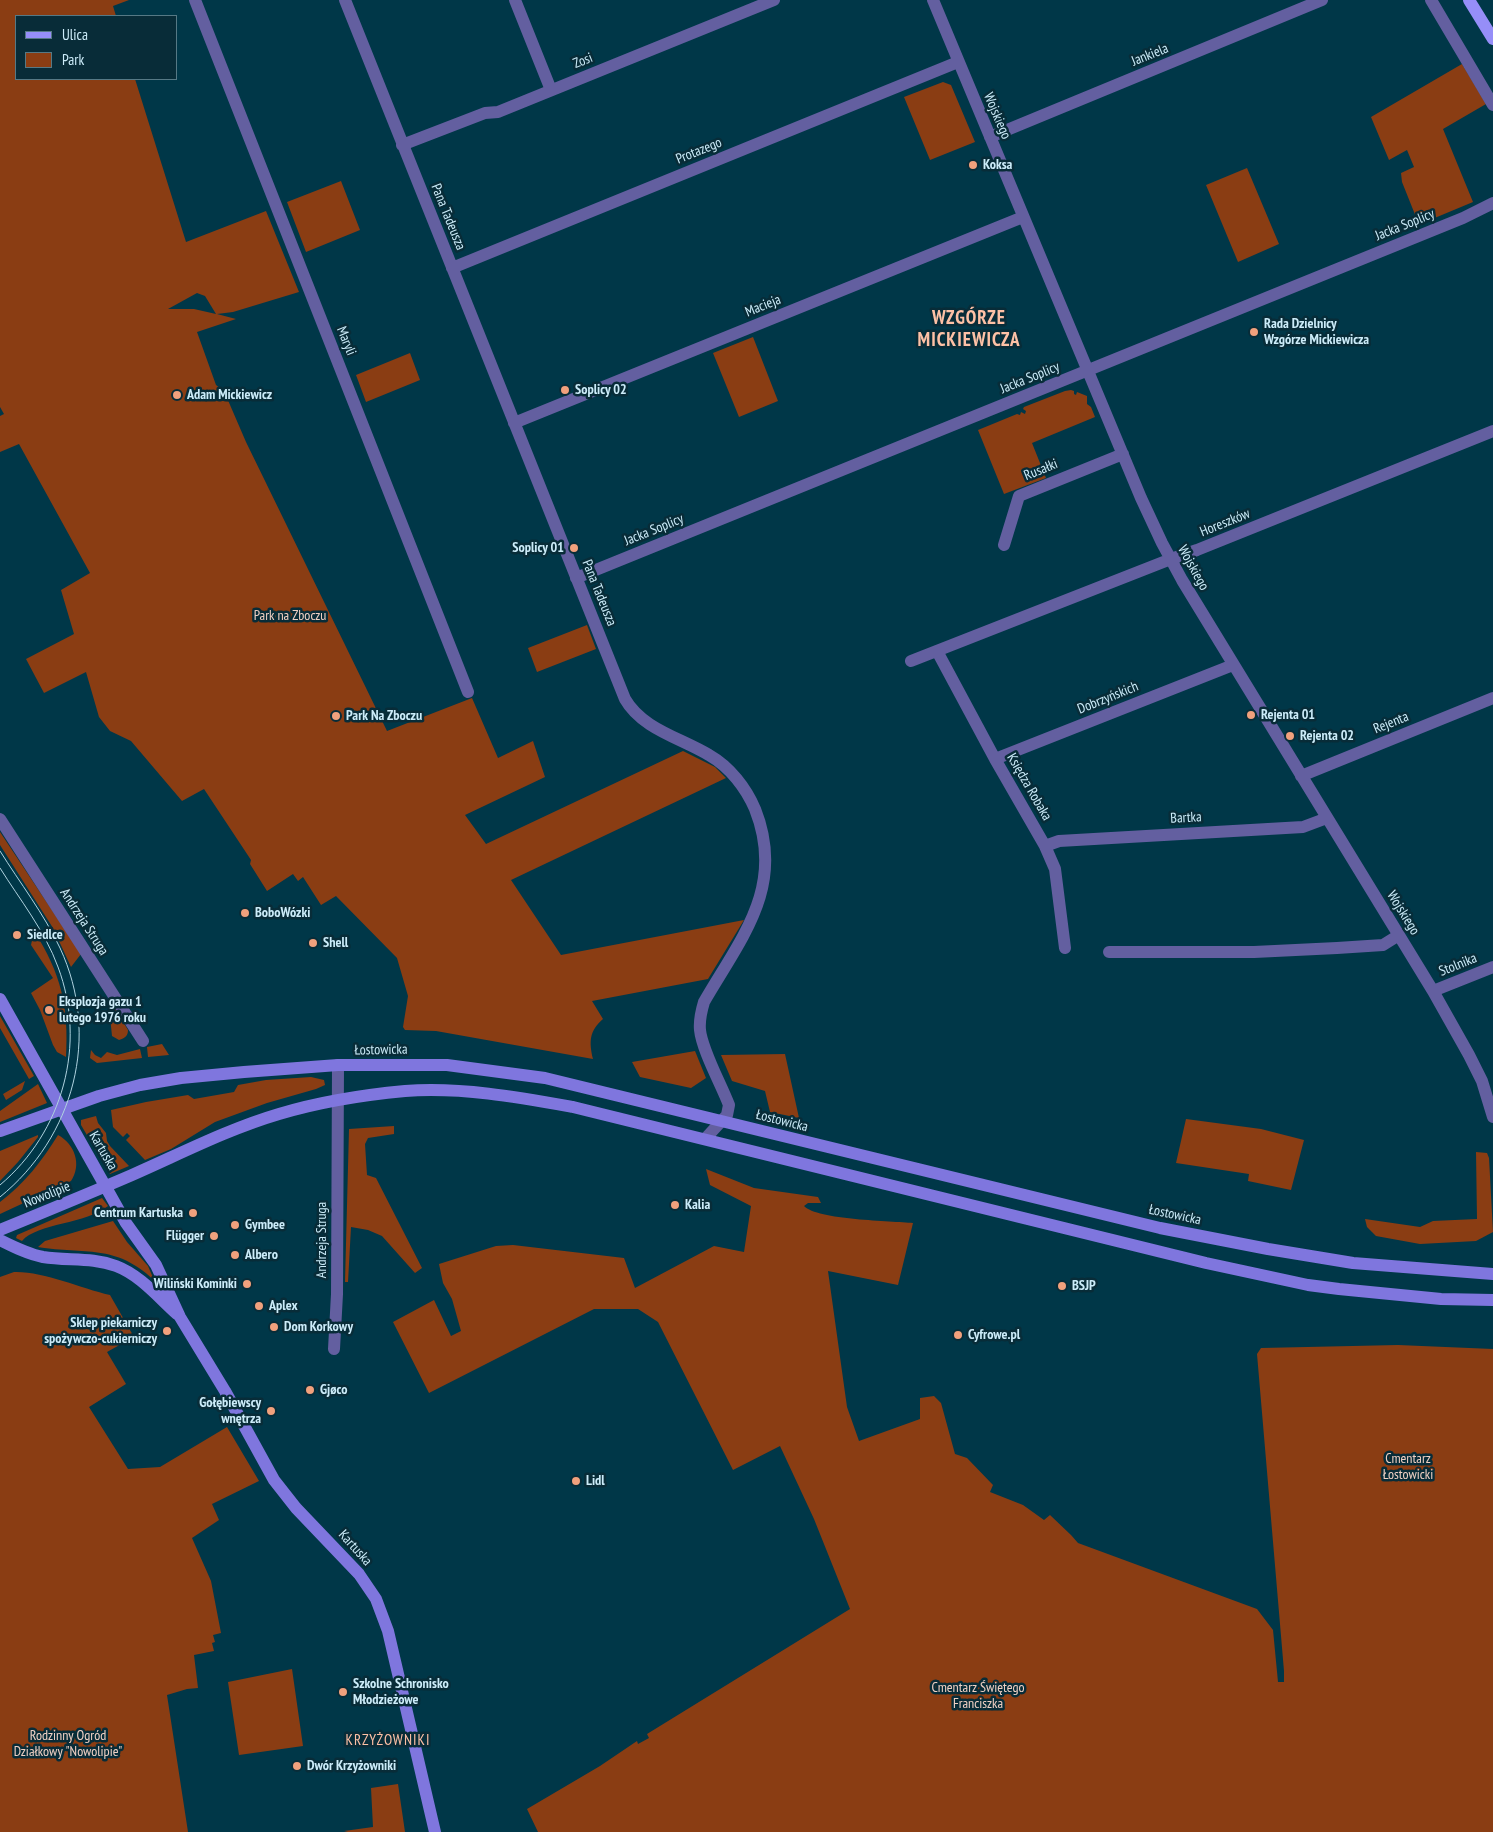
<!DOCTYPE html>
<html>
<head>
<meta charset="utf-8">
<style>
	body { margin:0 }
	#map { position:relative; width:1493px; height:1832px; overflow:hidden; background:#003748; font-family:"PT Sans Narrow",sans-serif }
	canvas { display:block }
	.legend { position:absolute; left:15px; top:15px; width:162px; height:65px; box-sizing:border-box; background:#082c38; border:1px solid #567985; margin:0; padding:6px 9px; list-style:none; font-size:15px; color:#ccecf9 }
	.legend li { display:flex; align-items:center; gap:10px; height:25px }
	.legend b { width:25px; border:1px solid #567985 }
</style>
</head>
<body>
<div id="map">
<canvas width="1493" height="1832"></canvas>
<ul class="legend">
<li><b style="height:6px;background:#968ef8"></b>Ulica</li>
<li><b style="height:14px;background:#8a3d13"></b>Park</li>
</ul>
</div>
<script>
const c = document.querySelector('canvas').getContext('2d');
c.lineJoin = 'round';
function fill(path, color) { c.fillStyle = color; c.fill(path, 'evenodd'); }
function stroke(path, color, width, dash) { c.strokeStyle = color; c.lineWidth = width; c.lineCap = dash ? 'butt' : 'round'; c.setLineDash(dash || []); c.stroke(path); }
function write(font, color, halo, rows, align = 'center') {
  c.font = font + ' "PT Sans Narrow",sans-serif'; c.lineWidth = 5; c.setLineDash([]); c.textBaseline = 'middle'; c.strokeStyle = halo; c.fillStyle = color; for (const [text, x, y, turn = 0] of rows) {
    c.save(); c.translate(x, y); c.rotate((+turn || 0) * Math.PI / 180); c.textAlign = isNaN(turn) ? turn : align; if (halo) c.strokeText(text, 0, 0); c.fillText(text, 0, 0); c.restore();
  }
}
fill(new Path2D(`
	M 0,0 L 129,0 L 113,6 L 116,16 L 16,16 L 16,79 L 135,79 L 186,242 L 266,211 L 299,292 L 233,312 L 217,314 L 236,319 L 197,332 L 216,385 L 224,391 L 246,442 L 387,731 L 472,698 L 498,758 L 533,741 L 545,777 L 465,815 L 486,844 L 683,751 L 715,767 L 726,778 L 511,880 L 561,955 L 744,920 L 708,979 L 592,1001 L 603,1019 C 589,1031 589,1042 593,1059 L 436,1031 L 405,1030 L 403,1027 L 408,996 L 397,958 L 336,896 L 321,905 L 303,877 L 298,881 L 293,874 L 267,891 L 250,864 L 251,860 L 204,789 L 182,801 L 131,741 L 110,731 L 99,717 L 86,672 L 44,693 L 26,659 L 74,634 L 61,590 L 90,573 L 19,444 L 0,452 L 0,416 L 4,414 L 0,407 ZM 197,293 L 205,296 L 216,314 L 194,309 L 168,309 Z
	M 1462,64 L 1486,104 L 1443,129 L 1473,202 L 1425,222 L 1416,217 L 1402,182 L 1401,173 L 1414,167 L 1407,150 L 1389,160 L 1371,117 Z
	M 943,82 L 951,85 L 975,142 L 930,160 L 904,97 Z
	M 1247,168 L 1279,244 L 1238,262 L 1206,185 Z
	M 341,181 L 360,230 L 306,252 L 287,202 Z
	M 753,337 L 778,401 L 739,417 L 713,353 Z
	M 410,353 L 420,380 L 366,402 L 356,375 Z
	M 1071,390 L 1074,391 L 1074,394 L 1076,395 L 1077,392 L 1087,396 L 1087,404 L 1091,407 L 1095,417 L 1032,443 L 1046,478 L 1004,494 L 978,430 L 1017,414 L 1020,415 L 1021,412 L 1025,414 L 1026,411 L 1023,409 L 1024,407 L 1065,391 Z
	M 587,625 L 596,649 L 537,672 L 528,648 Z
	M 0,832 L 81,954 L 71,967 L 53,928 L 0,845 Z
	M 34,931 C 61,973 69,1007 66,1057 L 57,1052 L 53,1045 L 40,1010 L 31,993 L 53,978 L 31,945 Z
	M 108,997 L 128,1030 C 128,1036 125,1038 119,1040 L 112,1036 Z
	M 0,1016 L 34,1076 L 29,1079 L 0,1028 Z
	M 162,1044 L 169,1055 L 148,1057 L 147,1047 Z
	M 140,1049 L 142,1058 L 97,1063 L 90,1058 L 91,1050 L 95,1055 L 101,1058 L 107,1052 L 117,1055 Z
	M 695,1051 L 706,1078 L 691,1088 L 640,1077 L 632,1062 Z
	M 785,1054 L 799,1118 L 770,1112 L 765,1091 L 732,1081 L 721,1055 Z
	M 311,1077 L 324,1080 L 325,1085 L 316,1089 L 267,1103 L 215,1122 L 171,1149 L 145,1160 L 126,1140 L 130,1136 L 127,1133 L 123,1137 L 113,1127 L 111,1110 L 146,1102 L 188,1095 L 194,1099 L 234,1092 L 238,1085 L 266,1080 Z
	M 25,1081 L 22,1090 L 6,1100 L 3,1094 Z
	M 38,1084 L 47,1103 L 0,1122 L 0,1111 Z
	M 96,1116 L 98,1123 L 106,1133 L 107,1141 L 110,1146 L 129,1166 L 110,1174 L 81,1125 L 81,1120 Z
	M 1186,1119 L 1261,1129 L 1304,1140 L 1291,1190 L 1248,1181 L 1249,1174 L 1176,1163 Z
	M 394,1126 L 394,1134 L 368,1138 L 365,1144 L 367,1175 L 376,1178 L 422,1268 L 415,1273 L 382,1236 L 368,1230 L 351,1227 L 348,1282 L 345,1282 L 349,1129 Z
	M 38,1135 L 38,1137 L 18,1162 L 0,1181 L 0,1151 Z
	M 58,1135 C 75,1144 82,1165 71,1181 L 0,1214 L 0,1202 C 25,1183 42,1161 58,1135 Z
	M 1476,1152 L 1487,1153 L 1489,1158 L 1493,1232 L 1476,1241 L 1420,1244 L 1376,1236 L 1367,1227 L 1365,1219 L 1420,1227 L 1433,1221 L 1477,1219 Z
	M 706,1169 L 754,1188 L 818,1197 L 821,1203 L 808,1203 L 804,1206 C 817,1220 892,1221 913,1223 L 898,1285 L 828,1271 L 847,1407 L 859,1441 L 920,1419 L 920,1398 L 934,1396 L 941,1403 L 955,1454 L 967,1458 L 993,1485 L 990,1492 L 1023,1505 L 1044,1520 L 1050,1515 L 1071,1535 L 1078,1543 L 1257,1609 L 1273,1630 L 1278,1682 L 1284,1682 L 1284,1671 L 1257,1354 L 1261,1348 L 1398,1345 L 1493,1349 L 1493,1832 L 538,1832 L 527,1809 L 600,1766 L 637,1741 L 638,1744 L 649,1738 L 647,1734 L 850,1609 L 814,1519 L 780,1446 L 733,1470 L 658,1322 L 638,1309 L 594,1309 L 429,1393 L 393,1322 L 434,1300 L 451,1336 L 461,1331 L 452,1299 L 443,1283 L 439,1264 L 496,1246 L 513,1245 L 624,1258 L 635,1288 L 714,1246 L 744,1252 L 751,1206 L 710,1185 Z
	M 102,1198 L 108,1206 C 87,1224 37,1223 22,1241 L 16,1238 L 17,1235 Z
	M 113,1221 L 127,1242 L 148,1266 L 154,1280 C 114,1243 86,1255 38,1247 L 45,1241 Z
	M 14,1272 C 43,1271 80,1288 110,1295 L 134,1337 L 107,1352 L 126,1384 L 89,1407 L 128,1469 L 160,1467 L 227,1427 L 259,1481 L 212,1504 L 219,1520 L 192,1538 L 211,1581 L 221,1633 L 213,1635 L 215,1642 L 212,1643 L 214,1651 L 194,1655 L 198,1688 L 187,1689 L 167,1695 L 188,1832 L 0,1832 L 0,1277 Z
	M 292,1669 L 303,1746 L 239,1755 L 228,1682 Z
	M 398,1784 L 405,1832 L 348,1832 L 344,1831 L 373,1827 L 371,1788 Z`), '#8a3d13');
stroke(new Path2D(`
	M 195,0 L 468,692
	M 345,0 L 625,699 C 642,729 681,738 709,755 C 730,767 746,788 755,809 C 786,887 741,938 704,1002 C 701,1012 699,1020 700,1030 C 702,1050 721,1084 729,1105 L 727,1115 L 705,1139
	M 515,0 L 551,90
	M 933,0 L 1141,498 L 1162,543 L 1182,580 L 1433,991 L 1469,1055 L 1482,1081 L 1493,1117
	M 1431,0 L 1493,105
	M 990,137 L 1322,0
	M 402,145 L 485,113 L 498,112 L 774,0
	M 452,268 L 958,62
	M 514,423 L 1023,217
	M 1004,545 L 1019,496 L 1123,454
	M 576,578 L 1463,218 L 1493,203
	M 937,651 L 995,759 L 1045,846 L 1055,869 L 1065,948
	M 911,661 L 1171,559 L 1197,550 L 1493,431
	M 995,759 L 1233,665
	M 1301,776 L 1493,698
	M 0,819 L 143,1041
	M 1045,846 L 1059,841 L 1303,827 L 1327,818
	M 1109,952 L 1254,952 L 1337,948 L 1383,945 L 1399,935
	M 1433,991 L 1493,967
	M 334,1349 L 337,1294 L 338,1065`), '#635fa0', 12);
stroke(new Path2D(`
	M 0,999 L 126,1223 L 156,1265 L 180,1317 L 225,1391 L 274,1480 L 296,1508 L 359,1574 L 376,1599 L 388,1631 L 435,1832
	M 0,1131 L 99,1096 L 140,1085 L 181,1078 L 244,1072 L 338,1065 L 447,1065 L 545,1078 L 1160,1228 L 1268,1249 L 1353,1263 L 1493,1274
	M 0,1230 C 44,1212 88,1194 132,1175 C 180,1154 228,1129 279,1114 C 319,1102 362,1095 405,1091 C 462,1087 517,1097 573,1107 L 1206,1263 L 1308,1285 L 1339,1289 L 1441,1299 L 1493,1300
	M 0,1240 C 14,1247 28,1254 43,1257 C 68,1261 92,1257 116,1266 C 140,1275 158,1297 177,1314`), '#7f76de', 12);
stroke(new Path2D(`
	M 1469,0 L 1493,39`), '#968ef8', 12);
stroke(new Path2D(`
	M 0,851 C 20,883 44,914 60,948 C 101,1036 74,1137 0,1197
	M 0,868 C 20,900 45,931 58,967 C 87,1044 63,1132 0,1185`), '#afd3e0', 1);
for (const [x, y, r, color] of [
	[973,165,5,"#f1a17d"],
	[1254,332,5,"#f1a17d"],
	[565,390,5,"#f1a17d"],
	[177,395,5,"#f1a17d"],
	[574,548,5,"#f1a17d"],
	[1251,715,5,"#f1a17d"],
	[336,716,5,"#f1a17d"],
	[1290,736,5,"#f1a17d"],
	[245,913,5,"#f1a17d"],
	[17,935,5,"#f1a17d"],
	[313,943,5,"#f1a17d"],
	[49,1010,5,"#f1a17d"],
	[675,1205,5,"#f1a17d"],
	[193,1213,5,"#f1a17d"],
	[235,1225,5,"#f1a17d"],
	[214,1236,5,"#f1a17d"],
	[235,1255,5,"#f1a17d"],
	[247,1284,5,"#f1a17d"],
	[1062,1286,5,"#f1a17d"],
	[259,1306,5,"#f1a17d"],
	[274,1327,5,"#f1a17d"],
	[167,1331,5,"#f1a17d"],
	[958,1335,5,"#f1a17d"],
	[310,1390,5,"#f1a17d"],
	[271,1411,5,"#f1a17d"],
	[576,1481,5,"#f1a17d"],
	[343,1692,5,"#f1a17d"],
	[297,1766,5,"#f1a17d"]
]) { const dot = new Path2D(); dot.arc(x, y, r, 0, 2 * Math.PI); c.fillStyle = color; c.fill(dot); stroke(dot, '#082c38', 2); }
write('14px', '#ccecf9', '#082c38', [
	["Jankiela",1150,55,-22],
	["Zosi",583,61,-22],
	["Wojskiego",997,116,67],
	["Protazego",699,151,-22],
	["Pana Tadeusza",448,217,68],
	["Jacka Soplicy",1405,225,-22],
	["Macieja",763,306,-22],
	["Maryli",346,341,68],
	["Jacka Soplicy",1030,378,-22],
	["Rusałki",1041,470,-22],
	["Horeszków",1225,523,-22],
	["Jacka Soplicy",654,530,-22],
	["Wojskiego",1193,568,61],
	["Pana Tadeusza",599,593,68],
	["Dobrzyńskich",1108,698,-22],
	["Rejenta",1391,723,-22],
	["Księdza Robaka",1029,787,60],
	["Bartka",1186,818,-3],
	["Wojskiego",1403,913,58],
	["Andrzeja Struga",84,922,57],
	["Stolnika",1458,965,-22],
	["Łostowicka",381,1050,-1],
	["Łostowicka",782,1121,14],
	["Kartuska",103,1151,60],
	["Nowolipie",47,1195,-22],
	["Łostowicka",1175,1215,12],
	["Andrzeja Struga",322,1240,-90],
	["Kartuska",355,1548,48]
]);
write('bold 14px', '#ccecf9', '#082c38', [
	["Koksa",983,165],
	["Rada Dzielnicy",1264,324],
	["Wzgórze Mickiewicza",1264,340],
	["Soplicy 02",575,390],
	["Adam Mickiewicz",187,395],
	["Soplicy 01",564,548,"right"],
	["Rejenta 01",1261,715],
	["Park Na Zboczu",346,716],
	["Rejenta 02",1300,736],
	["BoboWózki",255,913],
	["Siedlce",27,935],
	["Shell",323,943],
	["Eksplozja gazu 1",59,1002],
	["lutego 1976 roku",59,1018],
	["Kalia",685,1205],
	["Centrum Kartuska",183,1213,"right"],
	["Gymbee",245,1225],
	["Flügger",204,1236,"right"],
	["Albero",245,1255],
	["Wiliński Kominki",237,1284,"right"],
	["BSJP",1072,1286],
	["Aplex",269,1306],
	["Sklep piekarniczy",157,1323,"right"],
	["spożywczo-cukierniczy",157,1339,"right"],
	["Dom Korkowy",284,1327],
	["Cyfrowe.pl",968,1335],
	["Gjøco",320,1390],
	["Gołębiewscy",261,1403,"right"],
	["wnętrza",261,1419,"right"],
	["Lidl",586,1481],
	["Szkolne Schronisko",353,1684],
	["Młodzieżowe",353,1700],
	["Dwór Krzyżowniki",307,1766]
], 'left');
write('14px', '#f0d1c4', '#082c38', [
	["Park na Zboczu",290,616],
	["Cmentarz",1408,1459],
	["Łostowicki",1408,1475],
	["Cmentarz Świętego",978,1688],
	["Franciszka",978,1704],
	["Rodzinny Ogród",68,1736],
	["Działkowy \"Nowolipie\"",68,1752]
]);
c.letterSpacing = '1px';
write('15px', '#fec1a6', '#082c38', [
	["KRZYŻOWNIKI",388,1741]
]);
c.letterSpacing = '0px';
c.letterSpacing = '1px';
write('bold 19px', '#fec1a6', '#082c38', [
	["WZGÓRZE",969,319],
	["MICKIEWICZA",969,341]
]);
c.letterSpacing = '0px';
</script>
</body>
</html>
